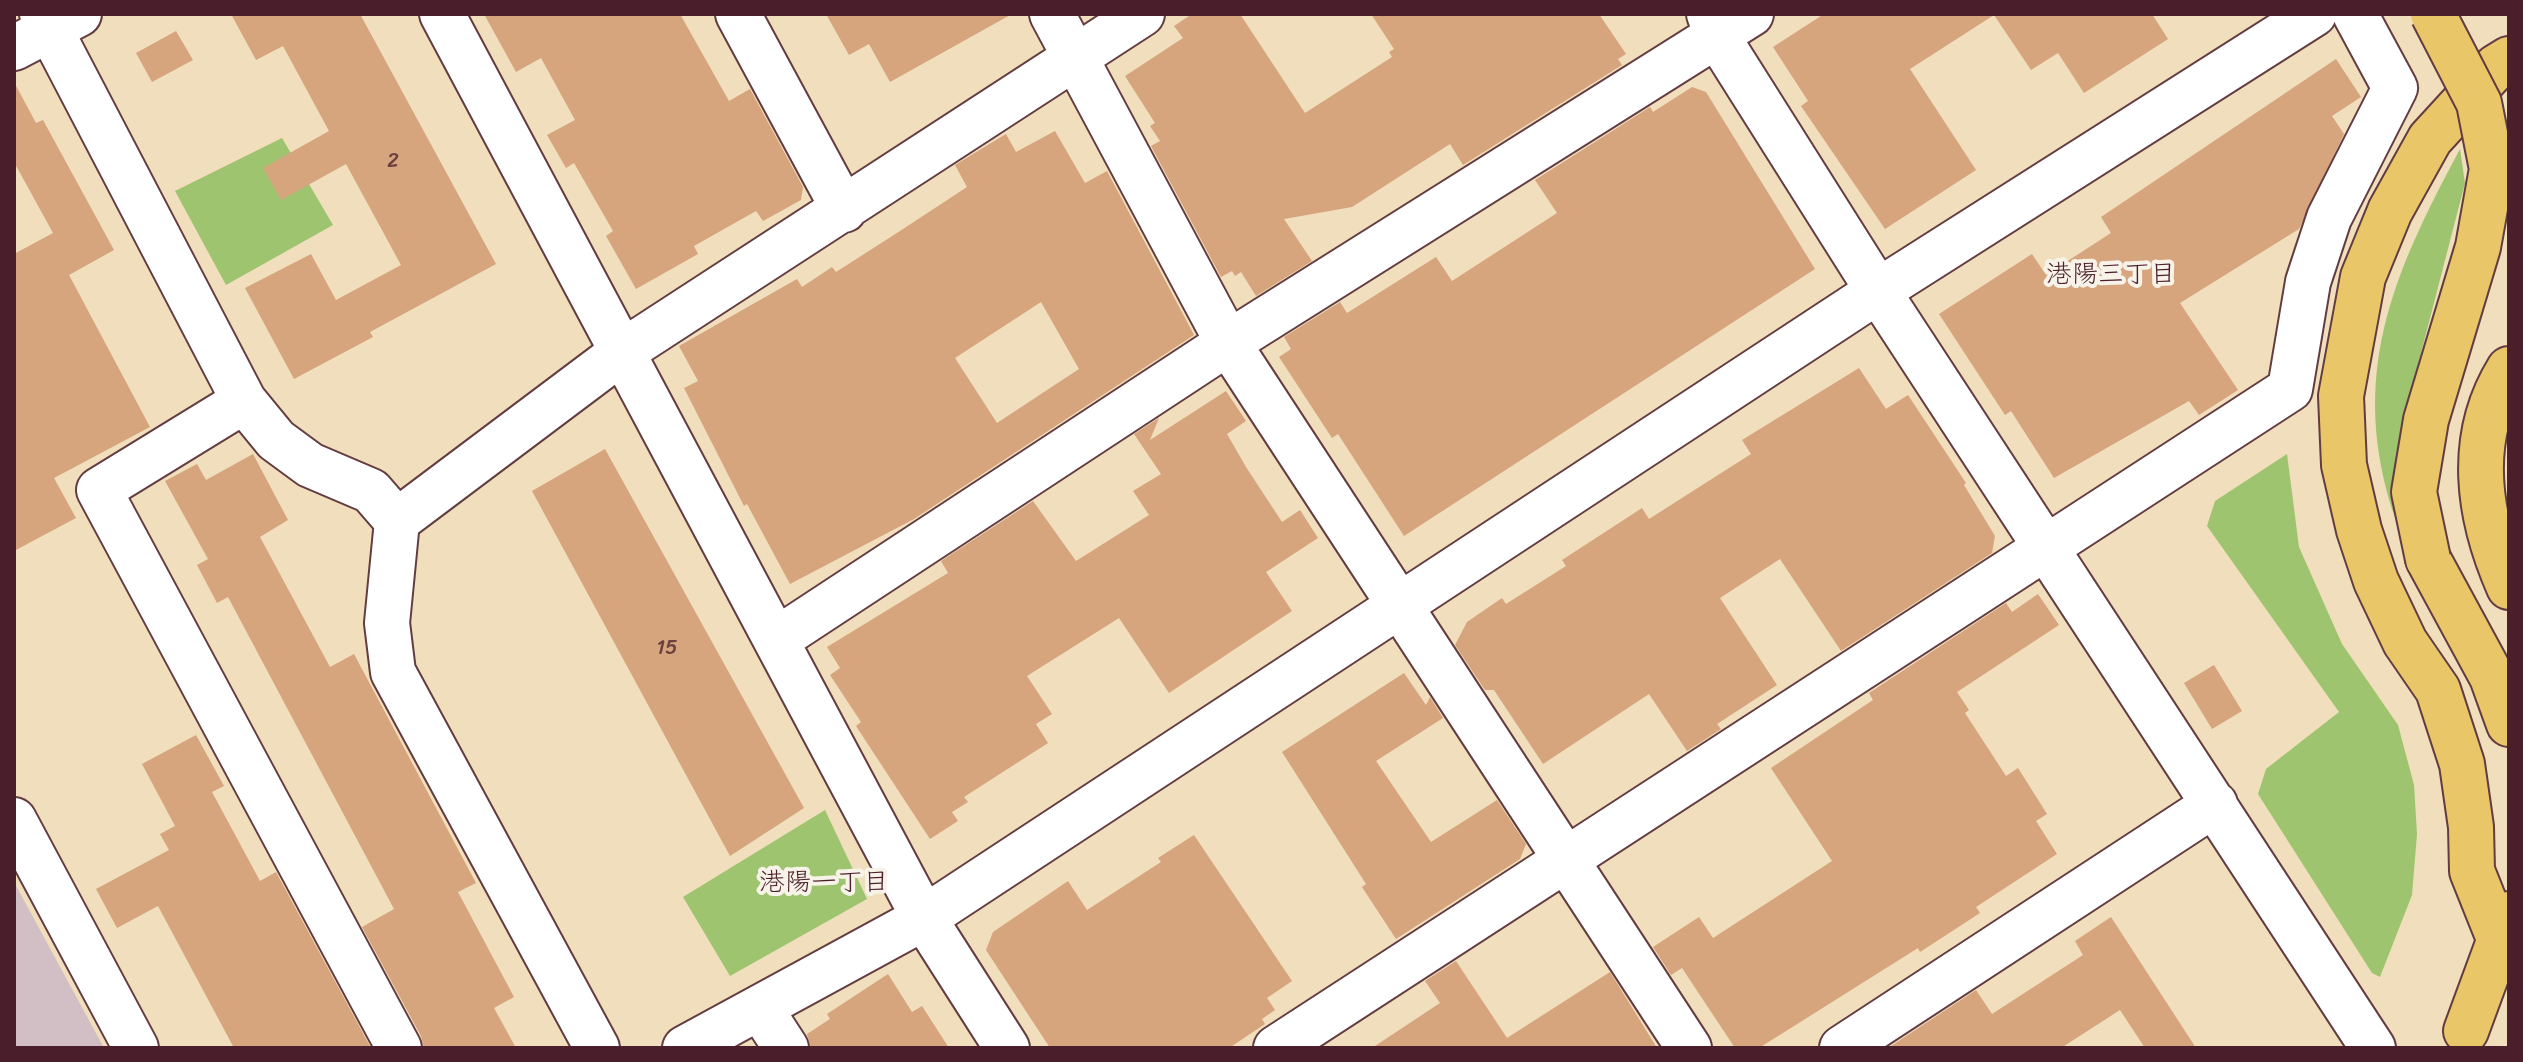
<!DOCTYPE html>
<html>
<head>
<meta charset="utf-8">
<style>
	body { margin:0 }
	#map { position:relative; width:2523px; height:1062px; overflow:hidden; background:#f0debc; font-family:Sriracha,sans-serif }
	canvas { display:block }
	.frame { position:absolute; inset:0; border:16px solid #4a1f2b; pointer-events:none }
</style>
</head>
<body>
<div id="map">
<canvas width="2523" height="1062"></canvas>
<div class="frame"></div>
</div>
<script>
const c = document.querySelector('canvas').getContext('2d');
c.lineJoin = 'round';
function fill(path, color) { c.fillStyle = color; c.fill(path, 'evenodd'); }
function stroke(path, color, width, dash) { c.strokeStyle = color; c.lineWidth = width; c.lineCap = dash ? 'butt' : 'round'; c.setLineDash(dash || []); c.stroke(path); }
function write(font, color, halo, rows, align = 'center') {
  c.font = font + ' Sriracha,"Klee One",sans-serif'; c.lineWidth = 8; c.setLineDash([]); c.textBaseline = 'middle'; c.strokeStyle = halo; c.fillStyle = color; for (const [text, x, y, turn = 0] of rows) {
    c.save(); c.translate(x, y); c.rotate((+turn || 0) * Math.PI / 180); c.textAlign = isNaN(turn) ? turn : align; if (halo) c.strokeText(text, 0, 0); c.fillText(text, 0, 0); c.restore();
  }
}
fill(new Path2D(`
	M 14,882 L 104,1048 L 14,1048 Z`), '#d2bec5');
fill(new Path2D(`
	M 282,138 L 333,225 L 226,285 L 175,191 Z
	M 2460,149 L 2465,183 L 2399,438 L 2395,518 C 2347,376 2393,274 2460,149 Z
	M 2287,454 L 2299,547 L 2342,644 L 2398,725 L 2414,785 L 2417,834 L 2412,895 L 2380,977 L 2372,973 L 2258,794 L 2266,769 L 2339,712 L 2207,526 L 2215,501 Z
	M 825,810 L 867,899 L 730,976 L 683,897 Z`), '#9ec46f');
fill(new Path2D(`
	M 231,14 L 360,14 L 496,264 L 370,332 L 373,337 L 294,379 L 245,288 L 311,254 L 336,300 L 401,265 L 346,164 L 281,200 L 263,168 L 329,131 L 283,46 L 256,60 Z
	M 484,14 L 680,14 L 729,101 L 750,89 L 803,187 L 801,200 L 763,221 L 756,211 L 694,246 L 698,254 L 636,289 L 606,236 L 613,231 L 574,163 L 566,168 L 547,135 L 575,120 L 541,58 L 516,72 Z
	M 826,14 L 1012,14 L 890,82 L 869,44 L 849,55 Z
	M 1192,14 L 1240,14 L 1305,113 L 1392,57 L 1389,52 L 1394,49 L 1371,14 L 1599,14 L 1626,54 L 1618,59 L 1622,65 L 1463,165 L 1450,144 L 1352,207 L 1284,219 L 1312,261 L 1256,296 L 1241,272 L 1235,276 L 1232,271 L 1221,277 L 1151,146 L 1160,141 L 1150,126 L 1155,123 L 1125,76 L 1183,38 L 1174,26 Z
	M 1824,14 L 2152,14 L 2168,39 L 2084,93 L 2058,53 L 2031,70 L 1994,15 L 1910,69 L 1976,170 L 1885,229 L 1801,106 L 1808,101 L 1773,47 Z
	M 176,31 L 193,60 L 152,82 L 136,53 Z
	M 2336,59 L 2361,97 L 2332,116 L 2344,134 L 2299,229 L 2180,303 L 2238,390 L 2199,415 L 2189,401 L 2054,478 L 2011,411 L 2005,415 L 1939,314 L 2032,254 L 2046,275 L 2111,233 L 2101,217 Z
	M 14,82 L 36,123 L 43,120 L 114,250 L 69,275 L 150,427 L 54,478 L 76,518 L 14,551 L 14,254 L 53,233 L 14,162 Z
	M 1692,87 L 1706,92 L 1815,269 L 1404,536 L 1338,434 L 1332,438 L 1279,357 L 1291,349 L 1284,337 L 1340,302 L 1347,313 L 1436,257 L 1452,281 L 1557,213 L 1535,180 L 1650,107 L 1653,112 Z
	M 1055,131 L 1085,183 L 1107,171 L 1194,335 L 914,519 L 790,584 L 747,504 L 744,506 L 684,388 L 698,381 L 679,346 L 797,279 L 802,287 L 832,267 L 836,272 L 900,231 L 967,187 L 955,165 L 986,146 L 1006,134 L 1016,152 ZM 1041,302 L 1079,369 L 997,423 L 955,358 Z
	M 1859,368 L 1886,409 L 1908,395 L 1966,483 L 1964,485 L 1995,536 L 1992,553 L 1841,651 L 1780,559 L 1720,598 L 1777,685 L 1717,724 L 1721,729 L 1687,751 L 1649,694 L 1543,764 L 1494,690 L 1485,690 L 1455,645 L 1467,622 L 1502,598 L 1506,604 L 1566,566 L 1562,560 L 1642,508 L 1649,519 L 1751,454 L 1742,440 Z
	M 1226,391 L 1246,421 L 1227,434 L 1246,467 L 1282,522 L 1300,510 L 1318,538 L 1266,572 L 1292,611 L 1169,693 L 1119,618 L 1027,676 L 1052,714 L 1036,724 L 1048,743 L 964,797 L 968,802 L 952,812 L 958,821 L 930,839 L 856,726 L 861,722 L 830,675 L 840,668 L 827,647 L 948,573 L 941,561 L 1033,501 L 1076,561 L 1149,515 L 1133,491 L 1161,474 L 1134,434 L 1159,418 L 1150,440 Z
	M 605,449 L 804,808 L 730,856 L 532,491 Z
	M 253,454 L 288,520 L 260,537 L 330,667 L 354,654 L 476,883 L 458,892 L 514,997 L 494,1008 L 516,1048 L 424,1048 L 421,1036 L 362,927 L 394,909 L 228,597 L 217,603 L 197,565 L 208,559 L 165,481 L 197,464 L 206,480 Z
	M 2038,594 L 2059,625 L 1957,692 L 1969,710 L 1965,713 L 2006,776 L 2018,768 L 2047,814 L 2036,821 L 2057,854 L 1976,907 L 1980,913 L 1920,952 L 1918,948 L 1759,1048 L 1735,1048 L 1682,968 L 1671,975 L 1653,947 L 1699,917 L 1713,938 L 1832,861 L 1771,768 L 1873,700 L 1869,693 L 2006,603 L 2012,612 Z
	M 2214,665 L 2242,711 L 2212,729 L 2184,683 Z
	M 1404,673 L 1426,705 L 1430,697 L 1443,718 L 1376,761 L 1431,842 L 1497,800 L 1526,844 L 1520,859 L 1396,939 L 1362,887 L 1366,884 L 1282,752 Z
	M 196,735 L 224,786 L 212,792 L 260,881 L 276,872 L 371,1048 L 234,1048 L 158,906 L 117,928 L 96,889 L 169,850 L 160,834 L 175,826 L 142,764 Z
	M 1194,835 L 1292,981 L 1267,998 L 1275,1010 L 1262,1019 L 1265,1024 L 1229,1048 L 1050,1048 L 986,950 L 993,932 L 1068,881 L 1087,910 L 1161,862 L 1158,858 Z
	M 2111,917 L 2196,1048 L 2145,1048 L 2120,1010 L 2061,1048 L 1888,1048 L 1976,990 L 1992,1014 L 2083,955 L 2075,941 Z
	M 1456,961 L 1507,1038 L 1610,972 L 1657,1048 L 1372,1048 L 1440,1003 L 1425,981 Z
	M 888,974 L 912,1012 L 922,1006 L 949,1048 L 811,1048 L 807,1034 L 830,1019 L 827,1014 Z`), '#d6a47d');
const minor = new Path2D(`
	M 42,14 L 244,401 L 276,440 L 310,465 L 371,491 L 397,521
	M 442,14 L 924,918 L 1007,1048
	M 738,14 L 844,210
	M 1052,14 L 1228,343 L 1689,1048
	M 1709,14 L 1717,36 L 1878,291 L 2373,1048
	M 14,48 L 79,14
	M 244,401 L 99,490 L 399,1048
	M 776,640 L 1228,343 L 1751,14
	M 14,820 L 136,1048
	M 760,1008 L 786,1048
	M 597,1048 L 393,672 L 387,623 L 397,521 L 622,352 L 1142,14
	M 685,1048 L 924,918 L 1878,291 L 2314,14
	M 1276,1048 L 2290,389 L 2308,282 L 2329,218 L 2395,88 L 2355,14
	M 1842,1048 L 2215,804`);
const highway = new Path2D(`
	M 2509,369 C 2466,438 2478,517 2509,587
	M 2428,559 L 2492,677 L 2509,724
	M 2498,936 L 2472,871 L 2471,827 L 2462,764 L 2438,690 L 2405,642 L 2376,581 L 2359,530 L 2344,465 L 2341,396 L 2363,277 L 2390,211 L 2430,139 L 2496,67 L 2509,59
	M 2466,1031 L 2509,914`);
stroke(minor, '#633c41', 48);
stroke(highway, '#633c41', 48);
stroke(minor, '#fff', 44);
stroke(highway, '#e9c769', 44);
const highwayBridge = new Path2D(`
	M 2428,559 L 2414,492 L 2426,420 L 2478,247 L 2492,169 L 2479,103 L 2433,14`);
stroke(highwayBridge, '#633c41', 48, []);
stroke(highwayBridge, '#e9c769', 44);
write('20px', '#6d4040', null, [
	["2",393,162],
	["15",667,649]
]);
write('26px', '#4a1f2b', '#f7f3e8', [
	["港陽三丁目",2111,275],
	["港陽一丁目",824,883]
]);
</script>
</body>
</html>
